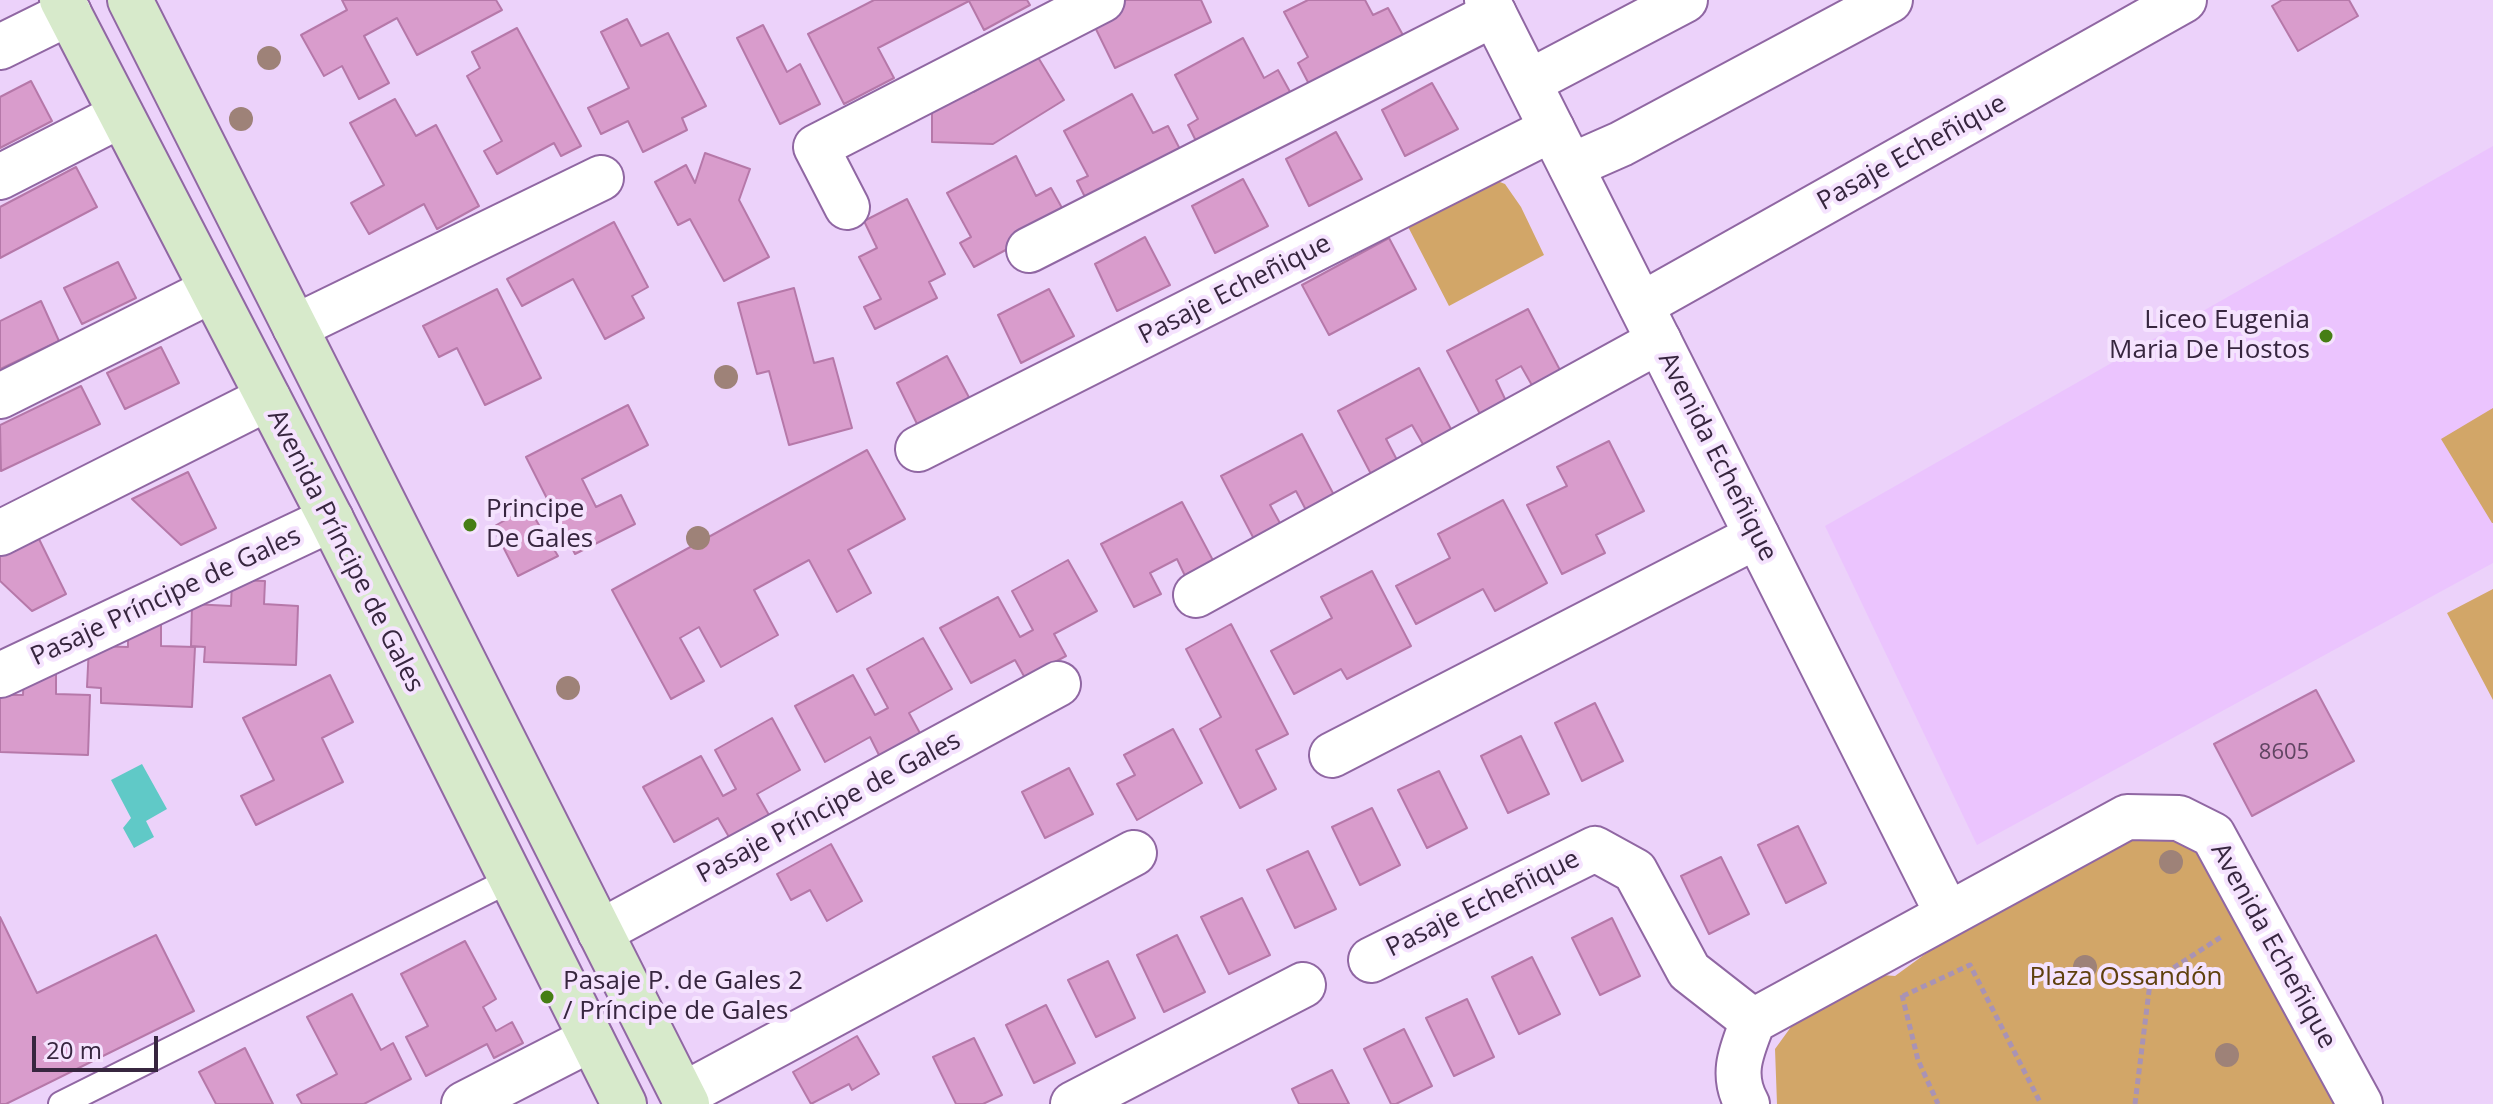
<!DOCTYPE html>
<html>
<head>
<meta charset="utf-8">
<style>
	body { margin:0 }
	#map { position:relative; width:2493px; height:1104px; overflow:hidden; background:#ecd2fa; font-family:"Open Sans",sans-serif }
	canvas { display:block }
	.scale { position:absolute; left:32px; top:1036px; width:126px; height:36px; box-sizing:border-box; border:4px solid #37263f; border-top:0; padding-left:10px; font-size:24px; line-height:28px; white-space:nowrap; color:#37263f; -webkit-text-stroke:6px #f5e3fe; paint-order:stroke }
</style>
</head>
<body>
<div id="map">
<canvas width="2493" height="1104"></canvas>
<div class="scale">20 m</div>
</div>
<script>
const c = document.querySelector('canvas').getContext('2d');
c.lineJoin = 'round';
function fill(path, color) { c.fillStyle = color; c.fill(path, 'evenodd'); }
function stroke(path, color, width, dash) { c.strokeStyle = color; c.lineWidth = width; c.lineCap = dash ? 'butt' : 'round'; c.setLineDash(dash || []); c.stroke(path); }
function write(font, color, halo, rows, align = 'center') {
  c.font = font + ' "Open Sans",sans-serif'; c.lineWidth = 8; c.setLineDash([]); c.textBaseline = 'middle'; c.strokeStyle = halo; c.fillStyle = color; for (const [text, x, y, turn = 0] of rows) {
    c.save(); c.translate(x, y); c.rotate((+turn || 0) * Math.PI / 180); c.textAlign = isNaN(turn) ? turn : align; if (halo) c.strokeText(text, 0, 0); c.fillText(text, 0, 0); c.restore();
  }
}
fill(new Path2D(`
	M 2493,146 L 2493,563 L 1977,845 L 1825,526 Z`), '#ebc4fe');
fill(new Path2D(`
	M 1487,177 L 1505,184 L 1521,207 L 1544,255 L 1449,306 L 1404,219 Z
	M 2493,408 L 2493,523 L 2492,523 L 2441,439 Z
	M 2493,589 L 2493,700 L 2447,613 Z
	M 2129,831 L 2181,834 L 2213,865 L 2341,1104 L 1777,1104 L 1775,1049 L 1804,1009 L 1869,974 L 1895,976 L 1987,909 Z`), '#d2a668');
fill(new Path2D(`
	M 142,764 L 167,809 L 146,821 L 154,837 L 134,848 L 123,828 L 131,818 L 111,780 Z`), '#60c9c7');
const building = new Path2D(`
	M 342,0 L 496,0 L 502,10 L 417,55 L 397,18 L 364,36 L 389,83 L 359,99 L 342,66 L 324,76 L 301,35 L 347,10 Z
	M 874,0 L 1027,0 L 1030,5 L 984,30 L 969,1 L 878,48 L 894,78 L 844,104 L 808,34 Z
	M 1126,0 L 1201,0 L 1211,22 L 1115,68 L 1090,17 Z
	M 1308,0 L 1365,0 L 1373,15 L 1388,8 L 1404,37 L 1310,86 L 1298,63 L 1308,57 L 1284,12 Z
	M 2282,0 L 2349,0 L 2358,16 L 2298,51 L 2272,6 Z
	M 627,19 L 641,46 L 668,33 L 706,106 L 682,118 L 687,130 L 643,152 L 628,121 L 601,134 L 588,108 L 629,88 L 601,32 Z
	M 763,25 L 787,72 L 800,64 L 820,104 L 780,124 L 737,38 Z
	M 517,28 L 581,146 L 561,156 L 554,143 L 497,174 L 484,151 L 502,141 L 467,76 L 480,68 L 472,52 Z
	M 1243,38 L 1264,78 L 1278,70 L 1294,99 L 1200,149 L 1188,125 L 1198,119 L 1175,75 Z
	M 1036,54 L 1064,100 L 993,144 L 932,142 L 932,92 L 974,92 Z
	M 31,81 L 52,121 L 0,148 L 0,97 Z
	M 1432,83 L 1458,129 L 1405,156 L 1382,110 Z
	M 1132,94 L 1153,133 L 1168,126 L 1183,155 L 1089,205 L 1077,181 L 1088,176 L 1064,131 Z
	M 395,99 L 416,136 L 436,125 L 479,206 L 437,229 L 424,204 L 369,234 L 351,203 L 384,185 L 350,123 Z
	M 1336,132 L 1362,179 L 1309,206 L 1286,159 Z
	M 705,153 L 750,169 L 739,200 L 769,257 L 724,281 L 690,219 L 678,225 L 655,182 L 686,165 L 695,183 Z
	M 1016,156 L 1036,196 L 1051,188 L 1067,217 L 974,267 L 960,243 L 971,237 L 947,193 Z
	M 76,167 L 97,207 L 0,258 L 0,207 Z
	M 1243,179 L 1268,226 L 1215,253 L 1192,206 Z
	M 907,199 L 945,274 L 929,282 L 937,298 L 875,329 L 864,307 L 881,299 L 859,257 L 877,248 L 864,221 Z
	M 614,222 L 648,287 L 632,296 L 644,318 L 605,339 L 573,279 L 522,306 L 507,279 Z
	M 1145,237 L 1170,285 L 1117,311 L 1095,264 Z
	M 1389,238 L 1416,289 L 1329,335 L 1302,285 Z
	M 118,262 L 136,298 L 82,324 L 64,288 Z
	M 794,288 L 814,363 L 833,358 L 852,428 L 789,445 L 769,371 L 757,374 L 738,303 Z
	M 497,289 L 541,378 L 485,405 L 457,348 L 439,357 L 423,326 Z
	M 1049,289 L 1074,336 L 1021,363 L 998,315 Z
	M 41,301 L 59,341 L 0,369 L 0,321 Z
	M 1528,309 L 1561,372 L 1533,387 L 1521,366 L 1496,380 L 1506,401 L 1480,414 L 1447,351 Z
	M 161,347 L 179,383 L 125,409 L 107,373 Z
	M 947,356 L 972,403 L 920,430 L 897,383 Z
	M 1419,368 L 1452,431 L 1424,446 L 1412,425 L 1386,439 L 1397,460 L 1371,474 L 1338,411 Z
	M 81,386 L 100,424 L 1,471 L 0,425 Z
	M 628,405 L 648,445 L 582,479 L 596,507 L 621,495 L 635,524 L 575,554 L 526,457 Z
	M 1302,434 L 1335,497 L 1307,512 L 1296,491 L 1270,505 L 1281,525 L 1254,539 L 1221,476 Z
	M 1609,441 L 1644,511 L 1596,535 L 1605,553 L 1562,574 L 1527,505 L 1567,486 L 1557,467 Z
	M 867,450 L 905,519 L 848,550 L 871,593 L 837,612 L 809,560 L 754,590 L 778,635 L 721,667 L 699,627 L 680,638 L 704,681 L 671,699 L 612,590 Z
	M 188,472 L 216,528 L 181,545 L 132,499 Z
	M 1503,500 L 1547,583 L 1495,611 L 1483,589 L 1416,624 L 1396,586 L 1450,558 L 1438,534 Z
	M 1182,502 L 1216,566 L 1187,580 L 1177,559 L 1150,573 L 1161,594 L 1134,607 L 1101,544 Z
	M 528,507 L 558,556 L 518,576 L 493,527 Z
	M 38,537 L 66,594 L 32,611 L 0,581 L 0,556 Z
	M 1068,560 L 1097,611 L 1054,634 L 1066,656 L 1025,678 L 1015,660 L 971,683 L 940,628 L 998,597 L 1020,637 L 1033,630 L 1012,591 Z
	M 1372,571 L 1411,646 L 1347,679 L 1341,669 L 1294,694 L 1271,651 L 1332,618 L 1321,597 Z
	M 232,580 L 265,581 L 264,604 L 298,606 L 296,665 L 204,662 L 205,647 L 191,646 L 192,604 L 231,606 Z
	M 128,621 L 161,622 L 161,646 L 195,647 L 192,707 L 101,703 L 101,688 L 87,687 L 89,646 L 128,647 Z
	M 1231,624 L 1288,734 L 1256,750 L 1276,789 L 1240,808 L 1200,729 L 1221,717 L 1186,649 Z
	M 923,638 L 952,689 L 909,713 L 921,735 L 880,757 L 870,737 L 825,762 L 795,706 L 853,675 L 875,715 L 888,708 L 867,669 Z
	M 24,670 L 56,671 L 56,694 L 90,695 L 88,755 L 0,752 L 0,695 L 23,695 Z
	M 330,675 L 353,722 L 322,738 L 343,782 L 256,825 L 241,796 L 274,780 L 243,718 Z
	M 2316,690 L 2354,761 L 2252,816 L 2214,744 Z
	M 1595,703 L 1623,761 L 1582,781 L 1555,723 Z
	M 772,718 L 800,770 L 757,794 L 769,815 L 729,837 L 718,818 L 674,842 L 643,787 L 701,756 L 723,796 L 736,789 L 715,750 Z
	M 1173,729 L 1202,783 L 1137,820 L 1117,784 L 1135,775 L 1124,755 Z
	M 1521,736 L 1549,794 L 1508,813 L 1481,756 Z
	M 1069,768 L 1093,814 L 1045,838 L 1022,792 Z
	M 1439,771 L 1467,828 L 1427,848 L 1398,790 Z
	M 1372,808 L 1400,865 L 1360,885 L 1332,827 Z
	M 1798,826 L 1826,883 L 1786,903 L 1758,845 Z
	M 831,844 L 862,901 L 827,921 L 810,890 L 791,900 L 777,874 Z
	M 1308,851 L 1336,909 L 1295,928 L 1267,870 Z
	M 1721,857 L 1749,914 L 1709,934 L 1681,876 Z
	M 1242,898 L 1270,955 L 1229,974 L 1201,917 Z
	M 0,917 L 37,993 L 156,935 L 194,1011 L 6,1104 L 0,1104 Z
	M 1612,918 L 1640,976 L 1600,995 L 1572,938 Z
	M 1177,935 L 1205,992 L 1164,1012 L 1137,955 Z
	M 465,941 L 496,999 L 483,1007 L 496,1031 L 512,1022 L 523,1043 L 494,1058 L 487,1044 L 426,1076 L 406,1037 L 428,1026 L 401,974 Z
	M 1532,957 L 1560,1014 L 1519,1034 L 1492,977 Z
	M 1108,961 L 1135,1018 L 1096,1037 L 1068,980 Z
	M 352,994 L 381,1050 L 393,1043 L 411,1079 L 364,1104 L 302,1104 L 297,1095 L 337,1074 L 307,1017 Z
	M 1467,999 L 1494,1057 L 1454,1076 L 1426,1018 Z
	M 1046,1005 L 1075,1063 L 1034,1083 L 1006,1025 Z
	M 1404,1029 L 1432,1086 L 1396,1104 L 1391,1104 L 1364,1049 Z
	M 857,1036 L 879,1074 L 852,1090 L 849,1084 L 811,1104 L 793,1072 Z
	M 974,1038 L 1002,1095 L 983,1104 L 956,1104 L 933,1057 Z
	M 245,1048 L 273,1104 L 216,1104 L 199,1072 Z
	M 1332,1070 L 1349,1104 L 1299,1104 L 1292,1089 Z`);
fill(building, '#d99ccc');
stroke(building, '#b678a9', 2);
const service = new Path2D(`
	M 61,1104 L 510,880`);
const minor = new Path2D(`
	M 0,47 L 69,13
	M 1529,82 L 1685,0
	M 1571,166 L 1621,144 L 1890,0
	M 0,177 L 121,115
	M 847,207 L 816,147 L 1102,0
	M 1029,250 L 1494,14
	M 1641,305 L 2184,0
	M 295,327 L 601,178
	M 0,396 L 212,290
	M 918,449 L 1552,129
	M 0,533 L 268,398
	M 1196,595 L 1659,341
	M 0,675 L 331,519
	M 1332,755 L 1757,536
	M 600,932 L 1058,684
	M 1371,960 L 1595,849 L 1635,871 L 1689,971 L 1753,1021
	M 683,1095 L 1134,853
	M 464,1104 L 591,1039
	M 1073,1104 L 1303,985`);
const tertiary = new Path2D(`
	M 1487,0 L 1947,913
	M 1747,1104 C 1730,1074 1742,1050 1753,1021 L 2127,817 L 2179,818 L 2213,835 L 2360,1104`);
const secondary = new Path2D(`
	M 62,0 L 331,519 L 624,1104
	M 130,0 L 687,1104`);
stroke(service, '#9067a3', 28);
stroke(minor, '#9067a3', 48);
stroke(tertiary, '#9067a3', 48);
stroke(secondary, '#9067a3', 48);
stroke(new Path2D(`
	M 1902,995 L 1918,1060 L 1938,1104
	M 1903,996 L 1970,965 L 2041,1104
	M 2135,1104 L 2150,983 L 2221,937`), '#a993b5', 5, [6, 4]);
stroke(service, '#fff', 24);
stroke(minor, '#fff', 44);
stroke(tertiary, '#fff', 44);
stroke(secondary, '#d7eacb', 44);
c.fillStyle = '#9e8278';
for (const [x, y] of [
	[269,58],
	[241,119],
	[726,377],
	[698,538],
	[568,688],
	[2171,862],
	[2085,967],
	[2227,1055]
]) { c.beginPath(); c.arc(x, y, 12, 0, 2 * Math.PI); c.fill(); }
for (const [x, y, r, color] of [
	[2326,336,8,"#467e15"],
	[470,525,8,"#467e15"],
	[547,997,8,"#467e15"]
]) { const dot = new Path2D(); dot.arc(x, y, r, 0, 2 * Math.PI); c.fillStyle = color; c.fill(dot); stroke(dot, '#f5e3fe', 3); }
write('22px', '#604462', null, [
	["8605",2284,753]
]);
write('26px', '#37263f', '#f5e3fe', [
	["Pasaje Echeñique",1912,153,-29],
	["Pasaje Echeñique",1235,290,-27],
	["Avenida Echeñique",1717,457,63],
	["Avenida Príncipe de Gales",345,551,63],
	["Pasaje Príncipe de Gales",166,597,-25],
	["Pasaje Príncipe de Gales",829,808,-28],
	["Pasaje Echeñique",1483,904,-26],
	["Avenida Echeñique",2273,946,61]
]);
write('26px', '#37263f', '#f5e3fe', [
	["Liceo Eugenia",2310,321,"right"],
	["Maria De Hostos",2310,351,"right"],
	["Principe",486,510],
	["De Gales",486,540],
	["Pasaje P. de Gales 2",563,982],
	["/ Príncipe de Gales",563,1012]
], 'left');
write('26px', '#5f400d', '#f5e3fe', [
	["Plaza Ossandón",2126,978]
]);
</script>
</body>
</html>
